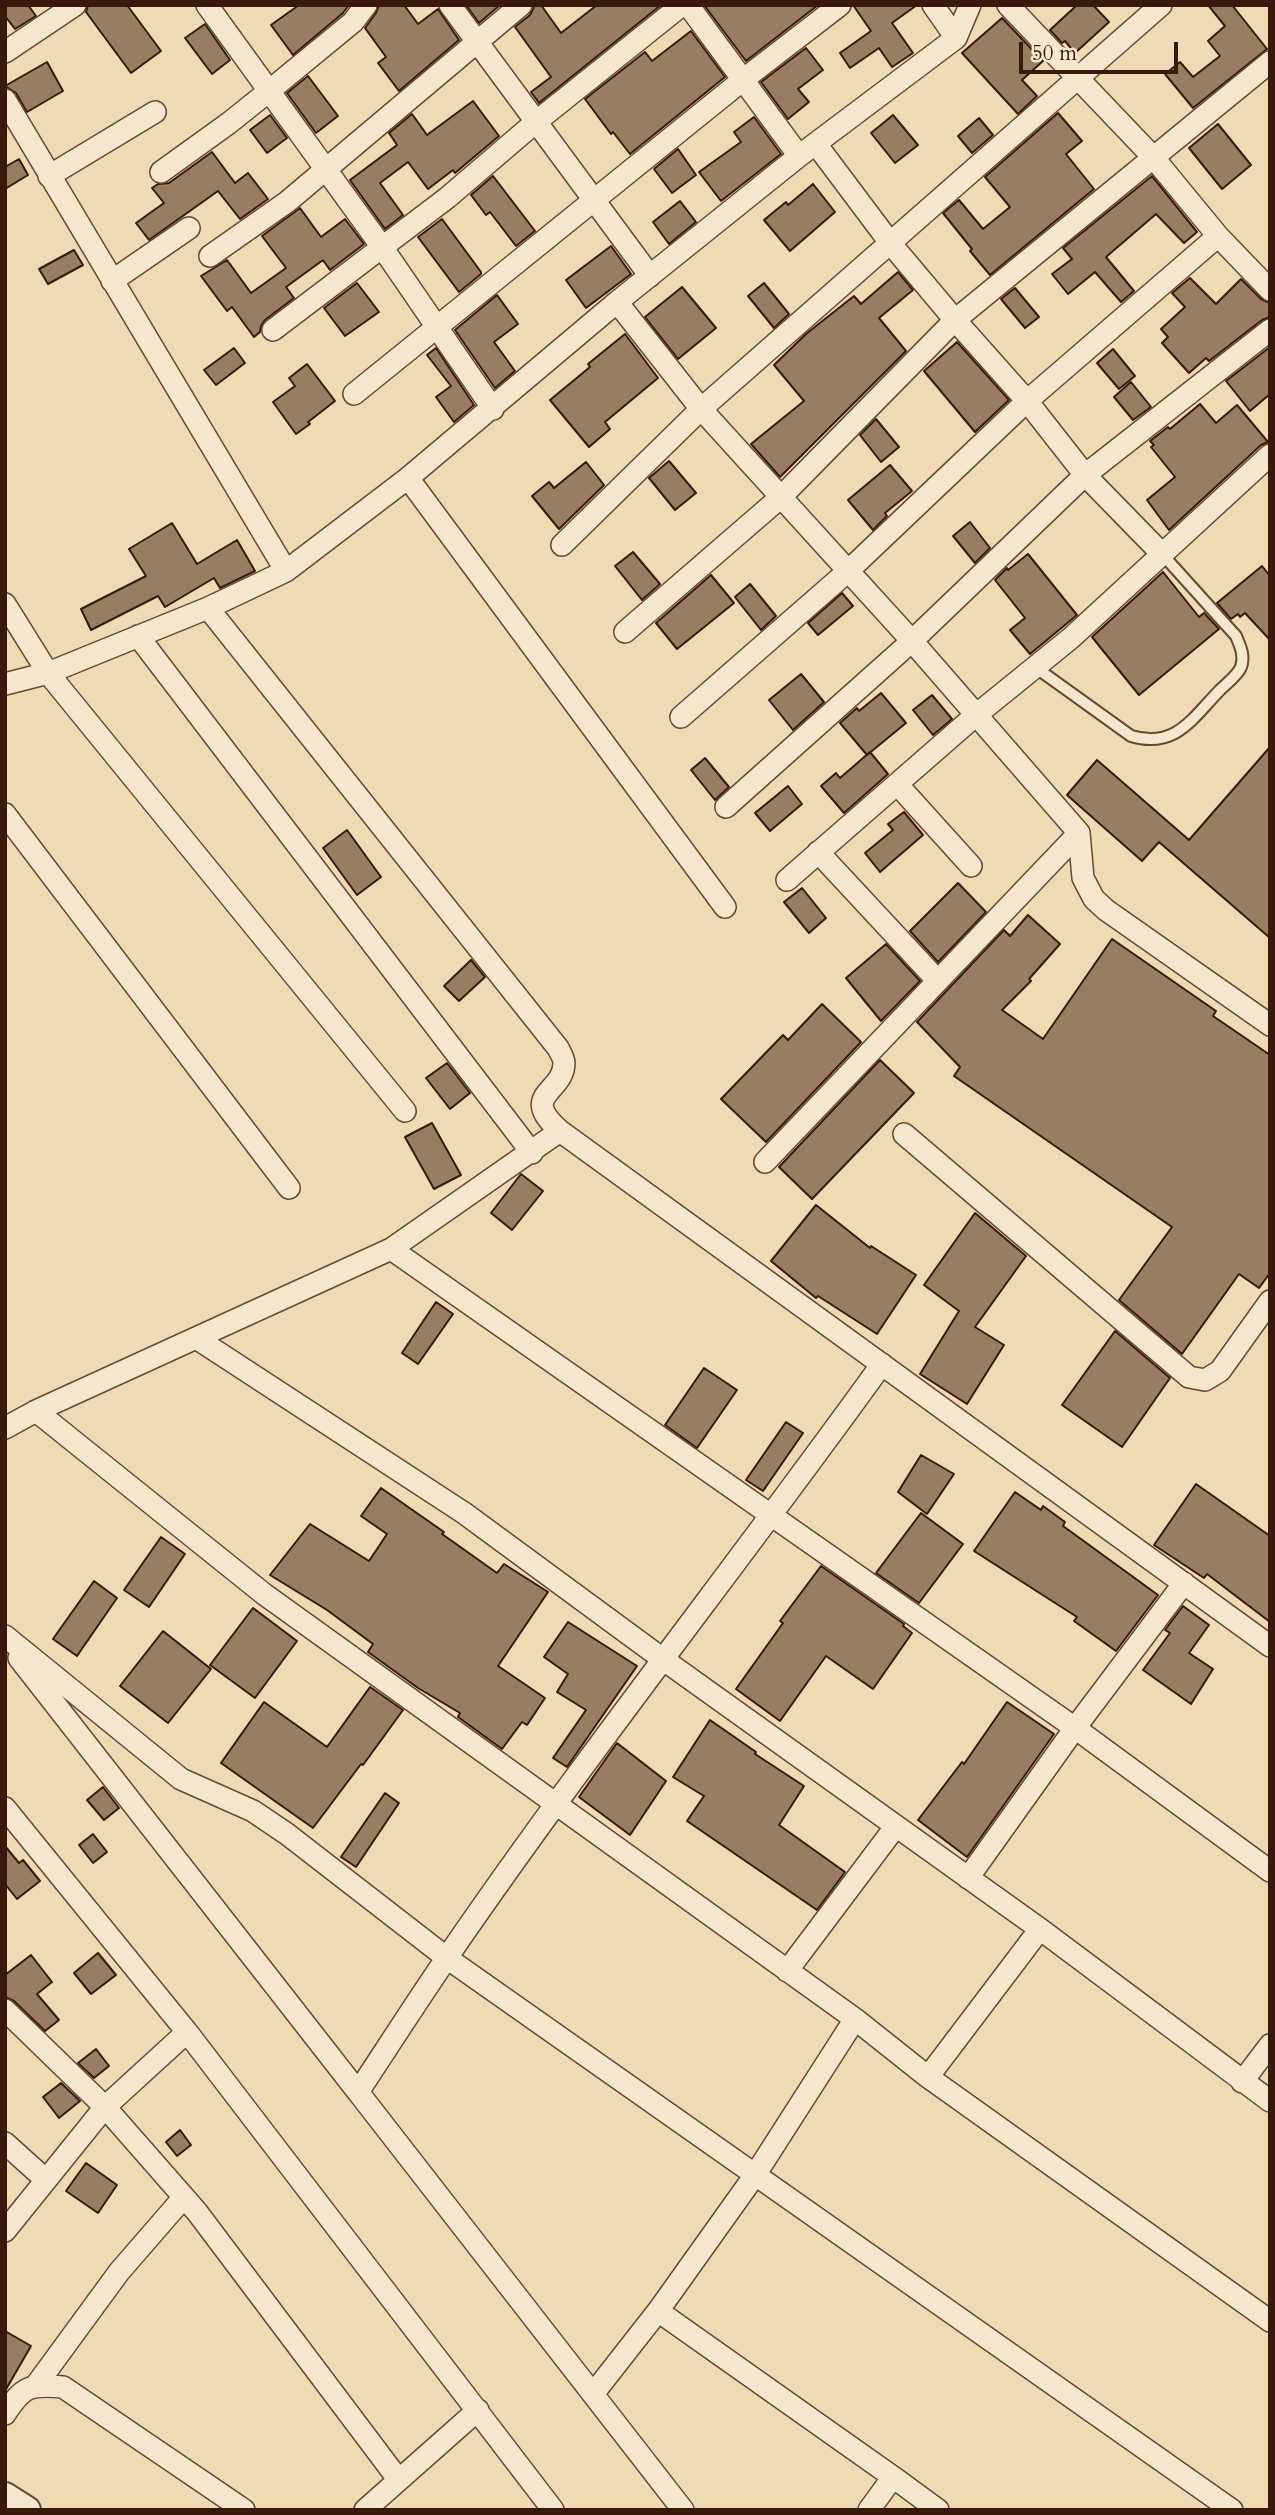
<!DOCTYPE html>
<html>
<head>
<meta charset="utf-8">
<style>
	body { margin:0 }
	#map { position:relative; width:1275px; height:2515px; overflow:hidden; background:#eedab3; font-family:Cardo,serif }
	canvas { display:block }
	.frame { position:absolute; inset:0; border:7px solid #38190b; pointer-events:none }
	.scale { position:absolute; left:1019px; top:42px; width:159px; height:32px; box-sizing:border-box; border:4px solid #38190b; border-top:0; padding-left:9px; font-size:21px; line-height:24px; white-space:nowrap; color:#38190b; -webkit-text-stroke:5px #f4e7ce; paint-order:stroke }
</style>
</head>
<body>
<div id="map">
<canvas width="1275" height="2515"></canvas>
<div class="frame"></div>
<div class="scale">50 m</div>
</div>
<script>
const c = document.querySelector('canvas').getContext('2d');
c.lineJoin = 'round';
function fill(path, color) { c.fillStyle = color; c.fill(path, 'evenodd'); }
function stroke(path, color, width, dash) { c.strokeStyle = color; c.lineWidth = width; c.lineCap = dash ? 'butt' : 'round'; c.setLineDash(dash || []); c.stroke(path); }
const building = new Path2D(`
	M 5,5 L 28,5 L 36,16 L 15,29 L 5,16 Z
	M 88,5 L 127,5 L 161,51 L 131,73 L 86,12 Z
	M 299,5 L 349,5 L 343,13 L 293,55 L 271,25 Z
	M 379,5 L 404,5 L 418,24 L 438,9 L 459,40 L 399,91 L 378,63 L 386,57 L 365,28 L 376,13 Z
	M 466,5 L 500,5 L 479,23 Z
	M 535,5 L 541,5 L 561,33 L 597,5 L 661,5 L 539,103 L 531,92 L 551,77 L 515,27 L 530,15 Z
	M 704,5 L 818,5 L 746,61 Z
	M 853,5 L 917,5 L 892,23 L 913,53 L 892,67 L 879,48 L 850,68 L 840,53 L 871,31 Z
	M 1077,5 L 1093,5 L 1109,22 L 1075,53 L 1065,41 L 1062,43 L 1050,30 Z
	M 1208,5 L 1232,5 L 1267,49 L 1193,108 L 1165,74 L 1180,62 L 1193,77 L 1220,56 L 1208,41 L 1225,26 Z
	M 1002,18 L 1043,61 L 1022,80 L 1037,96 L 1018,114 L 962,53 Z
	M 205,24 L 230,60 L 212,74 L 185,38 Z
	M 691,31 L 725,77 L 630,154 L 613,132 L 611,134 L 585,99 L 645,52 L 652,61 Z
	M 806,48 L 823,70 L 798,89 L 809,102 L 788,119 L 761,82 Z
	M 47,62 L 63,91 L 27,112 L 16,93 L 5,86 Z
	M 308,76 L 338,116 L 316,133 L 287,93 Z
	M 473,101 L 499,136 L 455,173 L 453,170 L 428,189 L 408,162 L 380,183 L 403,215 L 385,229 L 350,180 L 397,145 L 389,133 L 412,114 L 427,135 Z
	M 1058,113 L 1082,141 L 1066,154 L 1094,189 L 990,275 L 970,251 L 972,249 L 943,213 L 959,200 L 983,229 L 1010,207 L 985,177 Z
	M 270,115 L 287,138 L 267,153 L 250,130 Z
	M 893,115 L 918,145 L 895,163 L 871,133 Z
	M 754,117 L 781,154 L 721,201 L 699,172 L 741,142 L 734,132 Z
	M 979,118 L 993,135 L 972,153 L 958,136 Z
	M 1218,124 L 1251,165 L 1222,189 L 1189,148 Z
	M 678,149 L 696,175 L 672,193 L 654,169 Z
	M 212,152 L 235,183 L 248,173 L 268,199 L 240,219 L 218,191 L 149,240 L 136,223 L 164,203 L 152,188 L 158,184 L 169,183 Z
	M 19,159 L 28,175 L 5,189 L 5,167 Z
	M 493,176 L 535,231 L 516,246 L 490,212 L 486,215 L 471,195 Z
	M 1152,176 L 1197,232 L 1184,243 L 1156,214 L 1106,257 L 1134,291 L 1121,302 L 1095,272 L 1068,294 L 1052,274 L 1072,259 L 1063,248 Z
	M 813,184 L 835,212 L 790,251 L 764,220 L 786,202 L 788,205 Z
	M 680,201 L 696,222 L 669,244 L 653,222 Z
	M 300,208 L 321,237 L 345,219 L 364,244 L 330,270 L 323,260 L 286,287 L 294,298 L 265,320 L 261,326 L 260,332 L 254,337 L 232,307 L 227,311 L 201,276 L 227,260 L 251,293 L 286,268 L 262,236 Z
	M 442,219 L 481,272 L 481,274 L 459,292 L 418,237 Z
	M 611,246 L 631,274 L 586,308 L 566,280 Z
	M 74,250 L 83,265 L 48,284 L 39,269 Z
	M 898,272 L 913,290 L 879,318 L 906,351 L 780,477 L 751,444 L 804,401 L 774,365 L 806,334 L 854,296 L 861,304 Z
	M 1190,278 L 1216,304 L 1241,279 L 1261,299 L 1270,303 L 1270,317 L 1262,320 L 1209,361 L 1206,358 L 1189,373 L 1162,343 L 1168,337 L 1161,329 L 1185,307 L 1172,293 Z
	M 357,283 L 379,312 L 345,336 L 324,308 Z
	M 764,283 L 789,314 L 774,328 L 748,296 Z
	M 682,287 L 716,328 L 678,359 L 645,317 Z
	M 1015,288 L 1039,317 L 1025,328 L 1001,299 Z
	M 497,295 L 518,324 L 494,342 L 515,371 L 495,388 L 455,330 Z
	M 625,334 L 658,378 L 605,422 L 610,429 L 589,447 L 550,400 L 590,367 L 588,364 Z
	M 957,342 L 1009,400 L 975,432 L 924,371 Z
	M 1270,347 L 1270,394 L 1250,411 L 1226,381 Z
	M 234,348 L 245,363 L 216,385 L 204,370 Z
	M 436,348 L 474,405 L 454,422 L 436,397 L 451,386 L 427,355 Z
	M 1113,349 L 1135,376 L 1119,389 L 1097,363 Z
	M 307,364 L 335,401 L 308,422 L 310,424 L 296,434 L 273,402 L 295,386 L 289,378 Z
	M 1131,382 L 1151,407 L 1133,420 L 1114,397 Z
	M 1200,404 L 1216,423 L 1237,405 L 1268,442 L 1261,445 L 1169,530 L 1147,500 L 1175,477 L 1151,447 L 1154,445 L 1150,441 L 1168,427 L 1170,429 Z
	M 876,419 L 899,447 L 881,462 L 860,435 Z
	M 669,461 L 696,493 L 675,510 L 649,478 Z
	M 586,462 L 604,485 L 559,529 L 532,496 L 549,482 L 554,488 Z
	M 890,465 L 912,491 L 885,513 L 887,516 L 873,530 L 848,500 Z
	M 970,522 L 990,548 L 975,563 L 953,536 Z
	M 172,523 L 197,564 L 237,540 L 255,571 L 220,588 L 214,578 L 165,607 L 158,596 L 91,630 L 81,609 L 146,576 L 129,549 Z
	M 633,552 L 660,584 L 642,600 L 615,566 Z
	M 1028,554 L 1077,615 L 1030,654 L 1010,630 L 1025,618 L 995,580 L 1007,568 L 1008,570 Z
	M 1262,566 L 1270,576 L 1270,640 L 1245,613 L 1240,617 L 1238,614 L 1231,619 L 1217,603 Z
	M 1163,572 L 1199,617 L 1204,613 L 1219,629 L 1139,695 L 1092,637 Z
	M 711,575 L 734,603 L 677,649 L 656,623 Z
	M 750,584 L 776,616 L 761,630 L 735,597 Z
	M 842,593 L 853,606 L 818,635 L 808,623 Z
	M 801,674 L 824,702 L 793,730 L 769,700 Z
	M 881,693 L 906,723 L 867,755 L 840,723 L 857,708 L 859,711 Z
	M 932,695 L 952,719 L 933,735 L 913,710 Z
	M 1270,747 L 1270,938 L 1159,842 L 1142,861 L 1067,795 L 1097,760 L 1189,840 Z
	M 870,752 L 888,774 L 844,813 L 821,786 L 836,773 L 840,778 Z
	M 705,758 L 729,787 L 715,800 L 691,770 Z
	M 788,786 L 802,804 L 770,831 L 755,813 Z
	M 904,812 L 923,835 L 880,872 L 865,853 L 893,830 L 888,824 Z
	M 347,830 L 381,877 L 357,895 L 323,848 Z
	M 958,883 L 986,912 L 938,962 L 910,931 Z
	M 802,888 L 826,918 L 809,933 L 784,902 Z
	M 1028,915 L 1060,944 L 1029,979 L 1031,981 L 1002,1010 L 1043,1039 L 1112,939 L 1216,1011 L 1213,1016 L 1270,1055 L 1270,1273 L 1259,1288 L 1239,1274 L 1182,1354 L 1119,1300 L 1172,1227 L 954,1076 L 960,1067 L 917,1022 L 1004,930 L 1010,936 Z
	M 886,944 L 920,981 L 881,1021 L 846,978 Z
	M 471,960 L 485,977 L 459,1001 L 444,986 Z
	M 822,1004 L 861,1042 L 766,1142 L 721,1099 L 783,1035 L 788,1040 Z
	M 880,1060 L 914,1093 L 812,1199 L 779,1167 Z
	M 447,1063 L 470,1093 L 450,1109 L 426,1078 Z
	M 432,1123 L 461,1175 L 434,1189 L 405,1137 Z
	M 521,1174 L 543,1191 L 512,1230 L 491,1213 Z
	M 816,1205 L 870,1248 L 871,1246 L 916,1275 L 877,1334 L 818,1296 L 816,1298 L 771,1261 Z
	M 975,1213 L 1026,1256 L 975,1327 L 1004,1345 L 967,1404 L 920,1374 L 959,1311 L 924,1285 Z
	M 436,1302 L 453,1314 L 418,1364 L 402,1353 Z
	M 1115,1331 L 1170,1378 L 1122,1447 L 1062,1405 Z
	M 704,1368 L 737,1390 L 697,1448 L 665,1425 Z
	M 786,1422 L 803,1433 L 763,1491 L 746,1480 Z
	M 921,1455 L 954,1474 L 927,1514 L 898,1492 Z
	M 1196,1484 L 1270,1536 L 1270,1622 L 1207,1574 L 1204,1578 L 1154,1545 Z
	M 381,1488 L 444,1532 L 442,1534 L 497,1573 L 504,1564 L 548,1592 L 498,1666 L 545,1698 L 527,1725 L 522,1722 L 502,1749 L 458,1717 L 460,1713 L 418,1688 L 368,1652 L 373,1644 L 327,1610 L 270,1575 L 310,1524 L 369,1561 L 387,1534 L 361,1516 Z
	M 1015,1492 L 1041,1510 L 1043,1506 L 1065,1522 L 1063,1526 L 1158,1595 L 1116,1651 L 1074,1621 L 1077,1617 L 974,1551 Z
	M 921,1513 L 963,1544 L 919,1603 L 876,1573 Z
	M 161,1537 L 185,1554 L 149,1607 L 124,1590 Z
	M 821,1566 L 904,1624 L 903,1626 L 912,1633 L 873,1689 L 826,1656 L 780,1721 L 736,1689 L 783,1623 L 780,1621 Z
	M 94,1581 L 117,1598 L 77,1656 L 53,1639 Z
	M 1183,1606 L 1209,1625 L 1189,1653 L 1213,1669 L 1191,1704 L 1143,1670 L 1170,1633 L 1165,1630 Z
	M 253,1608 L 297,1641 L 255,1698 L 210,1665 Z
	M 568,1622 L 637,1666 L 567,1767 L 553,1758 L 586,1710 L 557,1692 L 568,1674 L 544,1657 Z
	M 163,1631 L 211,1669 L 168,1723 L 120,1686 Z
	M 370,1687 L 403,1710 L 363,1765 L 361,1764 L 313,1828 L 221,1763 L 264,1702 L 327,1747 Z
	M 1007,1702 L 1054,1734 L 967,1857 L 918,1820 L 962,1762 L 964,1764 Z
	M 710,1720 L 756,1752 L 755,1754 L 804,1786 L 779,1825 L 845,1872 L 817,1910 L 687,1821 L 704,1796 L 673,1777 Z
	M 617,1743 L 666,1781 L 630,1835 L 579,1797 Z
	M 103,1787 L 119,1808 L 104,1820 L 87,1800 Z
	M 385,1793 L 399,1803 L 356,1867 L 341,1857 Z
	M 93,1834 L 107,1852 L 93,1863 L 79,1845 Z
	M 5,1846 L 19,1863 L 23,1860 L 40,1881 L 17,1899 L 5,1884 Z
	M 98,1953 L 116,1975 L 91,1994 L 74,1973 Z
	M 31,1955 L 52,1982 L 37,1994 L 59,2020 L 45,2031 L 14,2001 L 5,1997 L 5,1975 Z
	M 96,2049 L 109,2066 L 94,2078 L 78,2063 Z
	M 61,2083 L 80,2101 L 59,2118 L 43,2097 Z
	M 180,2130 L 191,2145 L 177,2156 L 166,2142 Z
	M 86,2163 L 117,2185 L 98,2213 L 66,2191 Z
	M 5,2331 L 31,2346 L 5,2391 Z`);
fill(building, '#977d62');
stroke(building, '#38190b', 2);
const service = new Path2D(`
	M 1035,667 L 1131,736 C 1175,749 1192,719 1219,691 C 1226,684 1238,675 1241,667 C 1245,655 1240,646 1236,636 L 1163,555`);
const minor = new Path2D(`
	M 207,5 L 382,247 L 493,409
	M 450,5 L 650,276
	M 688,5 L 799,156
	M 933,5 L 956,38
	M 1008,5 L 1153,157 L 1218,236 L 1270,290
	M 5,52 L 75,5
	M 5,100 L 286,571
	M 816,144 L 891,244 L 955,320 L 1027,401 L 1085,475 L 1163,555
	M 161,172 L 229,123 L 269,91 L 353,22 L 366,5
	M 49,176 L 155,112
	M 210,256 L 287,202 L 521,5
	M 112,281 L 189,228
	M 617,302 L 701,409 L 912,641 L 1079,833 L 1083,878 L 1094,899 L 1106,910 L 1270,1025
	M 273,330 L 447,198 L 537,121 L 682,5
	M 354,394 L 744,79 L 840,5
	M 408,478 L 725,907
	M 562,545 L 701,409 L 1161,5
	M 5,604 L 48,673 L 405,1111
	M 625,632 L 781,497 L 955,320 L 1270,62
	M 138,636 L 532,1153
	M 5,684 L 48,673 L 208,608 L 286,571 L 408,478 L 617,302 L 799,156 L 956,38 L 970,5
	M 681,717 L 847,572 L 1027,401 L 1218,236
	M 897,784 L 971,866
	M 726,807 L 912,641 L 1085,475 L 1270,330
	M 5,814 L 289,1188
	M 818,852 L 938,981
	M 787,880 L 976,715 L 1071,638 L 1270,455
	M 560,1131 L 1270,1646
	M 904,1134 L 1189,1377 L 1205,1380 L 1220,1371 L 1270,1301
	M 765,1162 L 1079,833
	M 391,1249 L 1075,1728 L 1270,1871
	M 196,1338 L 464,1513 L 664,1660 L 1040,1929 L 1270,2101
	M 36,1411 L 264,1594 L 855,2019 L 928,2077 L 1270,2321
	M 5,1428 L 36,1411 L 391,1249 L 560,1131 C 518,1094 564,1093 564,1063 C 564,1058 560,1052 558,1048 L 208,608
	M 5,1636 L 181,1779 L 253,1811 L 287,1834 L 447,1958 L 1232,2510
	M 19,1658 L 358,2092
	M 5,1808 L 187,2032 L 553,2510
	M 968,1878 L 1075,1728 L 1184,1583
	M 787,1971 L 896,1826
	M 5,2010 L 105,2107 L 197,2212 L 398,2479
	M 928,2077 L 1040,1929
	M 1242,2082 L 1270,2045
	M 5,2143 L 46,2180
	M 5,2231 L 105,2107 L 187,2032
	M 658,2311 L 893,2477
	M 37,2384 L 119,2272 L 184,2197
	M 593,2394 L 658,2311 L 755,2175 L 855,2019
	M 5,2414 C 23,2386 30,2384 63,2387 L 244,2510
	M 365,2510 L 478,2410
	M 683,2510 L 358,2092 C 387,2048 416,2003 446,1959 C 585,1756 738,1564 882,1364
	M 869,2510 L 893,2477 L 938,2510`);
const tertiary = new Path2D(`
	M 5,2496 L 27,2510`);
stroke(service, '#664935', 14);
stroke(minor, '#664935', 24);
stroke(tertiary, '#664935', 30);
stroke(service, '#f4e7ce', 10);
stroke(minor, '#f4e7ce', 21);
stroke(tertiary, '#f4e7ce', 26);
</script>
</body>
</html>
